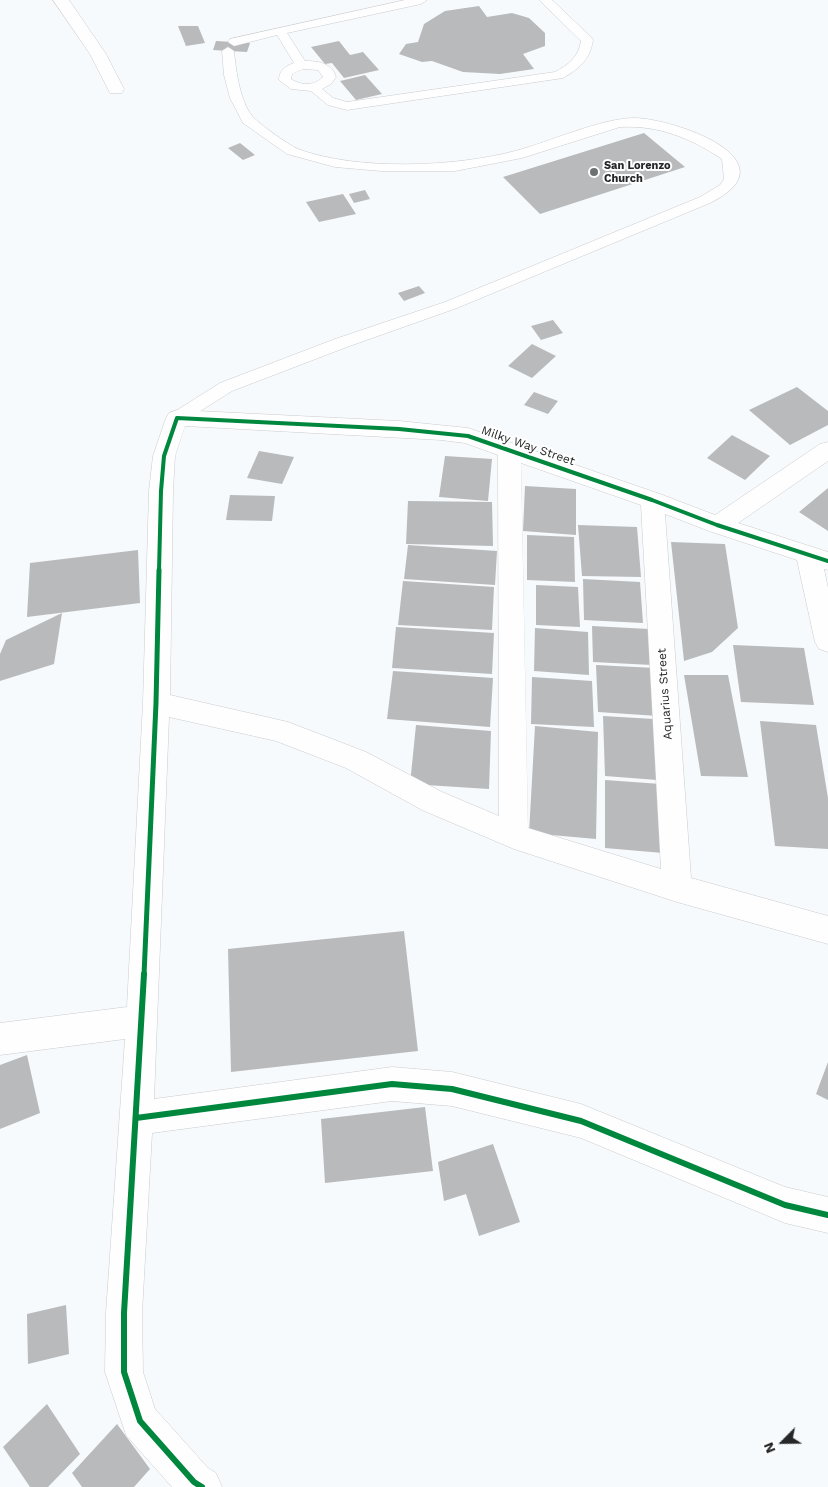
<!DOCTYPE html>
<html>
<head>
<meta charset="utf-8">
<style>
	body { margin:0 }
	#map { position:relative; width:828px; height:1487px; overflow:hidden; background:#f7fafc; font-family:"Work Sans",sans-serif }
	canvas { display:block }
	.north { position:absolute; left:758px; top:1417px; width:50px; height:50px; -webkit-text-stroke:4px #fff; paint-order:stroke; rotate:247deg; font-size:14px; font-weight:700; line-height:20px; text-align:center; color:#252728 }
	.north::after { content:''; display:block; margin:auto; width:18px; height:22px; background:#252728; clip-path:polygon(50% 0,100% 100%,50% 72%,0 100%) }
</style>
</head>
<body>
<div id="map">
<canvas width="828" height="1487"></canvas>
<div class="north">N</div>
</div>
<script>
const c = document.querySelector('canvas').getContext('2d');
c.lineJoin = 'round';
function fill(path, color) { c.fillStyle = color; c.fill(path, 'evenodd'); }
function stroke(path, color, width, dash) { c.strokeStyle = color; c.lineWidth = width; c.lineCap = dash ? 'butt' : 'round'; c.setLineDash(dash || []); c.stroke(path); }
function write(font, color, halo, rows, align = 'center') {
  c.font = font + ' "Work Sans",sans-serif'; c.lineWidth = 4; c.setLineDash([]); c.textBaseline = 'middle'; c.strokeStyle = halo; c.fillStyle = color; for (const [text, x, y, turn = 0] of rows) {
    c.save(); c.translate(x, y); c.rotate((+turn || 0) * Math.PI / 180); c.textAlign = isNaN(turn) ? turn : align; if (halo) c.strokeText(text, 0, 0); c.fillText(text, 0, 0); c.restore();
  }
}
fill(new Path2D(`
	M 479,6 L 487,17 L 512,13 L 529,18 L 545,33 L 545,46 L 523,54 L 534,69 L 500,74 L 463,72 L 432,61 L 422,62 L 399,54 L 406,44 L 418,42 L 424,24 L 445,11 Z
	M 178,26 L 198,26 L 205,43 L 186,46 Z
	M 216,41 L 250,43 L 247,52 L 213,50 Z
	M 339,41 L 350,55 L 363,52 L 379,70 L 344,78 L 332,63 L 325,64 L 311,47 Z
	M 365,75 L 382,94 L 356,100 L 340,81 Z
	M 644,133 L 685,167 L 540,214 L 503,177 Z
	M 240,143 L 255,155 L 243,160 L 228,148 Z
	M 365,190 L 370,199 L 354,203 L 349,194 Z
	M 343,194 L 356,214 L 319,222 L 306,202 Z
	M 419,286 L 425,293 L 404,301 L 398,293 Z
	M 553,320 L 563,333 L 541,340 L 531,326 Z
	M 532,344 L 556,356 L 532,378 L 508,366 Z
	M 797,387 L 828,411 L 828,425 L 790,445 L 749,410 Z
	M 534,392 L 558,401 L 548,414 L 524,405 Z
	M 732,435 L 770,456 L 745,480 L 707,458 Z
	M 259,451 L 294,457 L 282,484 L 247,478 Z
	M 445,456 L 492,459 L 488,501 L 439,497 Z
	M 525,486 L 576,489 L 576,535 L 523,531 Z
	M 828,488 L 828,531 L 799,512 Z
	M 230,495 L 275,496 L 272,521 L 226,520 Z
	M 408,501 L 492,502 L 493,546 L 406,544 Z
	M 578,525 L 637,527 L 641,577 L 582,576 Z
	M 527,535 L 574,537 L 575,582 L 527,580 Z
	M 671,542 L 725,544 L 738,628 L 712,652 L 684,661 Z
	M 408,545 L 497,551 L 495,585 L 404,579 Z
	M 138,550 L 140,603 L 27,617 L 30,563 Z
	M 583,579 L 640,582 L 643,623 L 584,620 Z
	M 403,581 L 494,587 L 492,630 L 398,625 Z
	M 536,585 L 578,587 L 580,627 L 536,625 Z
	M 62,613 L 54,664 L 0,681 L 0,654 L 6,640 Z
	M 592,626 L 649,629 L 652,665 L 593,662 Z
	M 396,627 L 494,633 L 492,674 L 392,668 Z
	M 535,628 L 588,632 L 589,675 L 534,671 Z
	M 733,645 L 804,648 L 814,705 L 741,702 Z
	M 596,665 L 655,668 L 658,716 L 598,712 Z
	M 393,671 L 493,678 L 490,727 L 387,719 Z
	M 684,675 L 728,675 L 748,777 L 701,776 Z
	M 532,677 L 592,681 L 594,727 L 531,724 Z
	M 603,716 L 654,719 L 657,780 L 605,776 Z
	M 760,721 L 816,725 L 828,798 L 828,849 L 775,846 Z
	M 416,725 L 491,731 L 489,789 L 410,784 Z
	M 535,726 L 598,732 L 596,839 L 529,833 Z
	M 605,780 L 661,784 L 663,853 L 605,848 Z
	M 404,931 L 418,1051 L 231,1072 L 228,949 Z
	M 27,1055 L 40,1113 L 0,1129 L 0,1065 Z
	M 828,1062 L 828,1100 L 816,1094 Z
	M 425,1107 L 433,1171 L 325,1183 L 321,1119 Z
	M 493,1144 L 520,1222 L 479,1236 L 466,1194 L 444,1201 L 438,1162 Z
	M 66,1305 L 69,1354 L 28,1364 L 27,1314 Z
	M 47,1404 L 80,1454 L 48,1487 L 30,1487 L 3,1447 Z
	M 117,1424 L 150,1469 L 134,1487 L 82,1487 L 72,1473 Z`), '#b8babc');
const lane = new Path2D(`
	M 405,0 L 427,0 L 421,4 L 287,33 L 305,61 C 318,61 332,63 336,77 L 331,84 L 322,89 L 333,98 L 347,102 L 555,72 C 569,64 578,58 581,41 L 539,0 L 552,0 L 591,37 L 593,40 C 590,60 580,68 563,78 L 347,110 L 328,105 L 311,91 L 291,89 L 279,80 C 279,71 285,66 294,63 L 277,35 L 234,46 L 228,42 L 230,39 ZM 303,69 L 318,70 L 323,77 C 314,86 302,86 291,79 L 292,74 Z
	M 228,47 L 234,51 C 236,70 240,105 255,119 C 264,127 287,144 298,149 C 357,171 455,167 515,151 C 550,142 601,118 635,118 C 676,119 795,161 710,203 L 457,308 L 347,347 L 232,391 L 183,422 L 177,424 L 171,422 L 168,418 L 171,414 L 220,383 L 335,339 L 445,302 L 700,197 L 720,185 L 724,179 L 722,159 C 690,138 659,125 620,127 L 522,158 L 455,171 L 381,171 L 335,167 L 287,154 L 243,123 L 230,98 L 224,75 L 222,51 Z`);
const street = new Path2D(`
	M 53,0 L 69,0 L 106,54 L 124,89 L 122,93 L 110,93 L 90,54 Z
	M 177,410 L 399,421 L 468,428 L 660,494 L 715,515 L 820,444 L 828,442 L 828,461 L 738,523 L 828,552 L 828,570 L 824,569 L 828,588 L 828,652 L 819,649 L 815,642 L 797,560 L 709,531 L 665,514 L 691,878 L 828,916 L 828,944 L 677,902 L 514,849 L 422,810 L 346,768 L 276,741 L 169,717 L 154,1099 L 392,1067 L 452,1072 L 581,1104 L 785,1187 L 828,1197 L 828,1233 L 785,1223 L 581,1138 L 452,1106 L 392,1101 L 152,1133 L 142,1313 L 143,1372 L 155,1409 L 208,1468 L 216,1473 L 222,1487 L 172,1487 L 126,1435 L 105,1372 L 106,1313 L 125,1039 L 0,1055 L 0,1023 L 127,1007 L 143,703 L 149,491 L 153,456 L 166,418 L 169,413 ZM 185,426 L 441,440 L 465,443 L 498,455 L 499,816 L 442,792 L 366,752 L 288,722 L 170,695 L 173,491 L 175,456 ZM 521,463 L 641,505 L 661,869 L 528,828 Z`);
stroke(lane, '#c9cbcd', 1);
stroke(street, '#c9cbcd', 1);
fill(lane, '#fefeff');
fill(street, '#fefeff');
stroke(new Path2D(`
	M 159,571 L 161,491 L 164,456 L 177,418 L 399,429 L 468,436 L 652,500 L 717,525 L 828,561`), '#00873e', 4);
stroke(new Path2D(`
	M 144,975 L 156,703 L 159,570`), '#00873e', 5);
stroke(new Path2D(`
	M 144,974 L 124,1313 L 124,1372 L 140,1421 L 194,1482 L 202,1487
	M 136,1118 L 392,1084 L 452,1089 L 581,1121 L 785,1205 L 828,1215`), '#00873e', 6);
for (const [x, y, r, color] of [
	[594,172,5,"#6e7172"]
]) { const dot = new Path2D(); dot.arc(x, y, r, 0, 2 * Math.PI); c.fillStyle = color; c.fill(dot); stroke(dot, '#fff', 2); }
write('bold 11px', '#252728', '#fff', [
	["San Lorenzo",604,166],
	["Church",604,179]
], 'left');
write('12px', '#252728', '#fff', [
	["Milky Way Street",528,446,19],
	["Aquarius Street",665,694,-94]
]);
</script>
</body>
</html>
